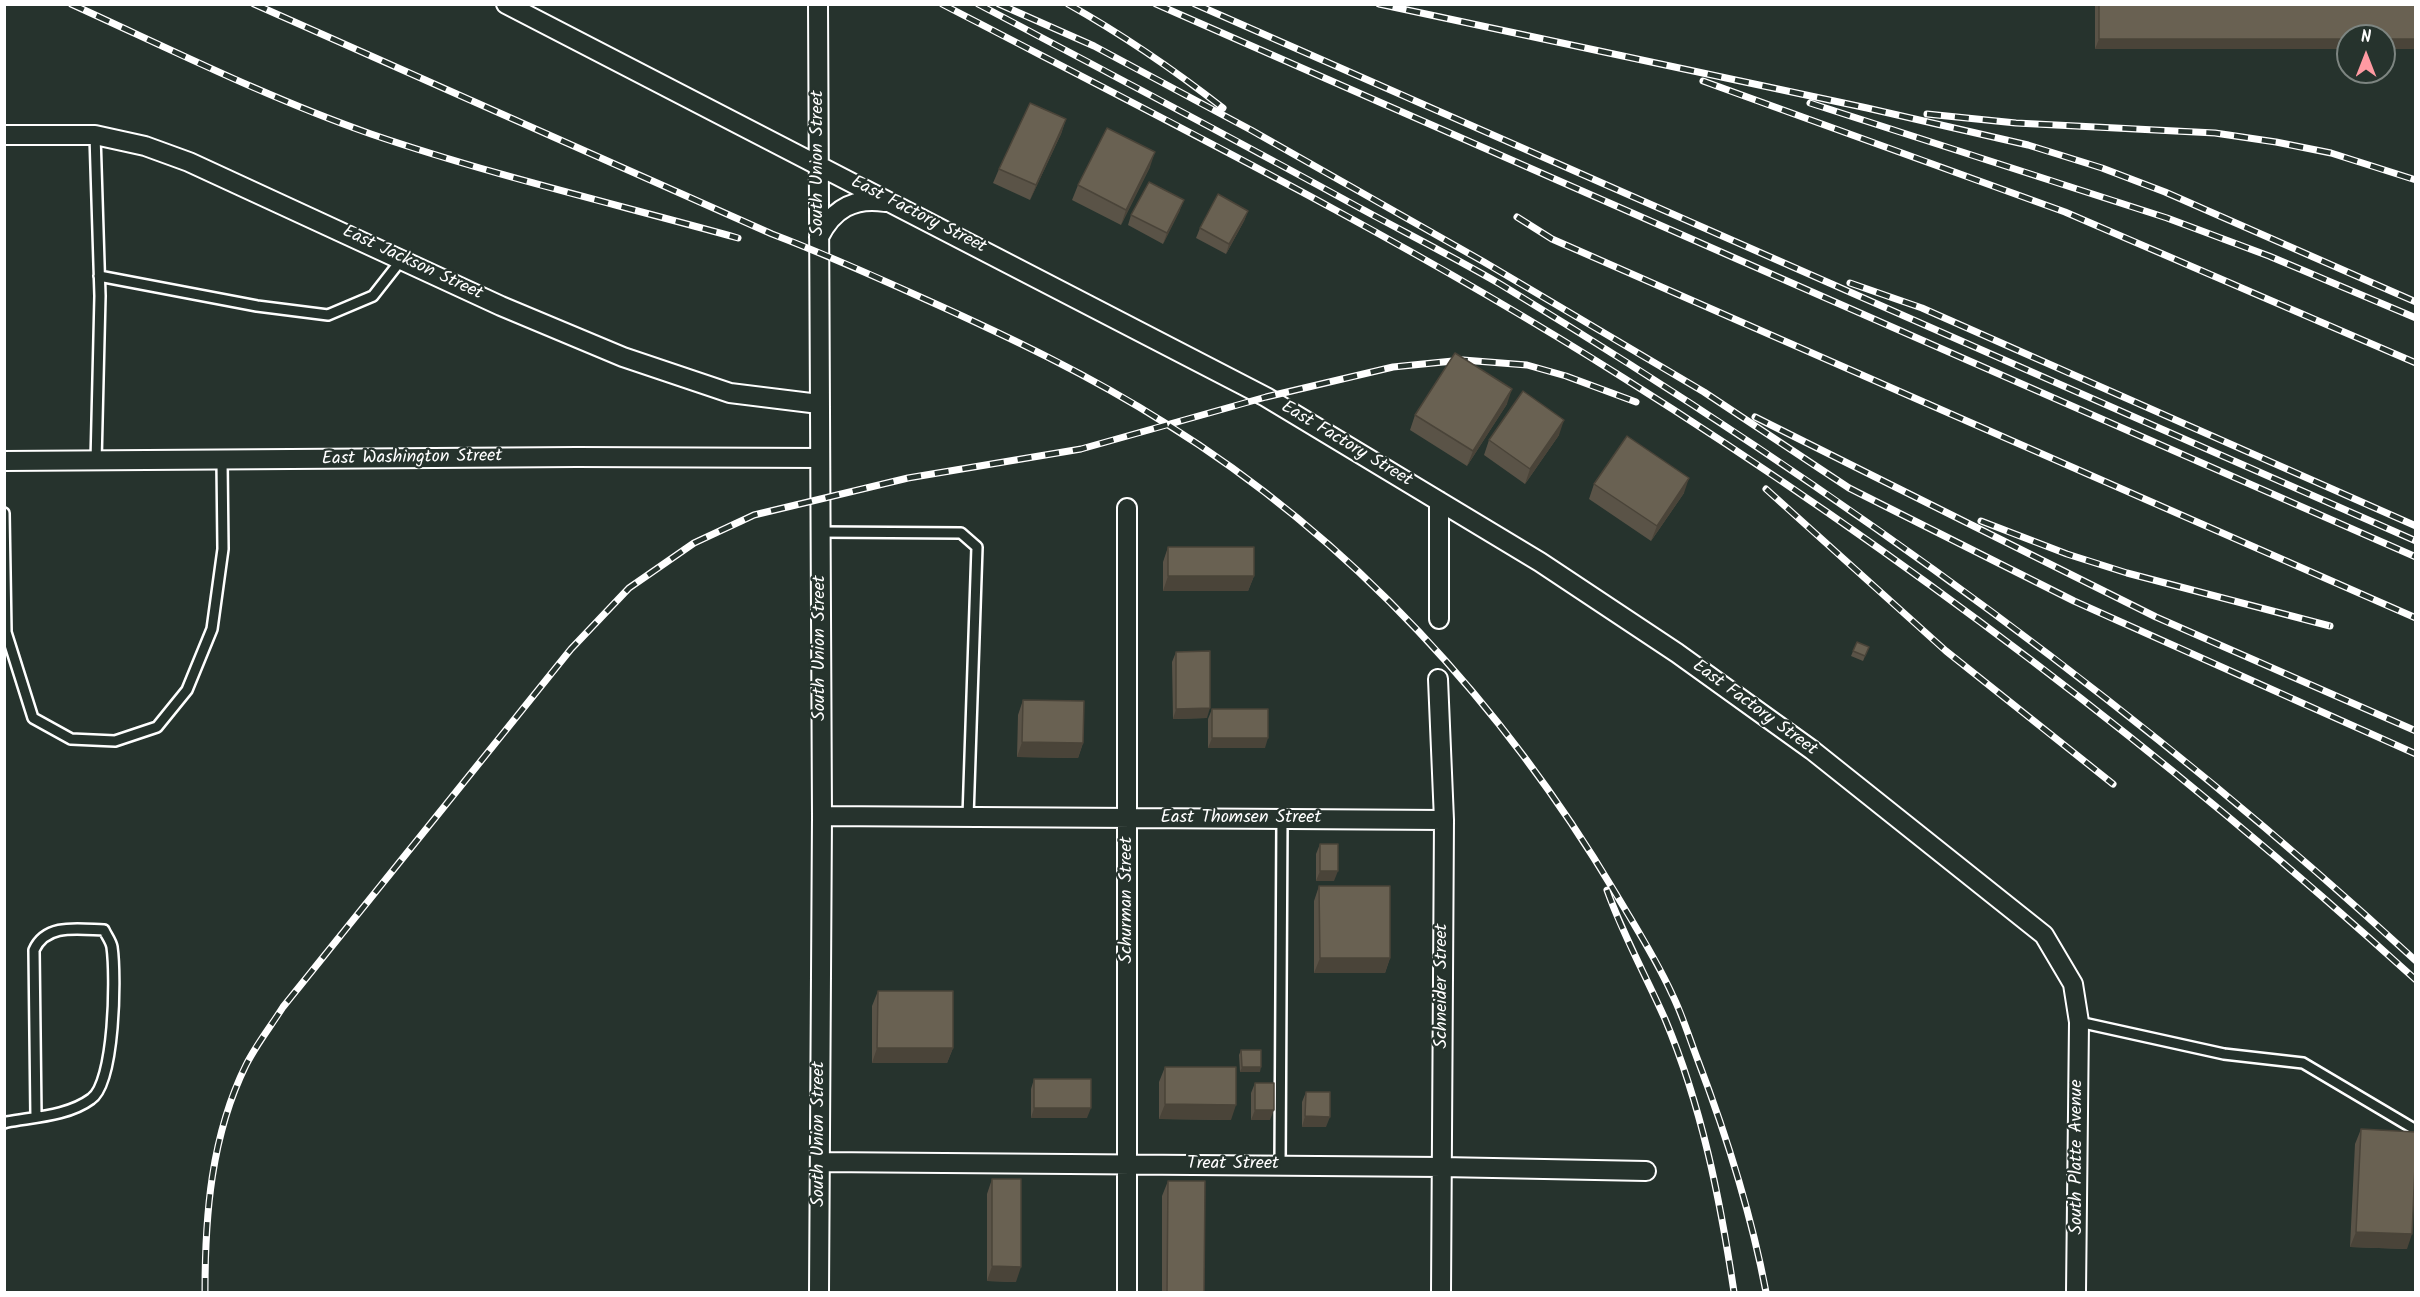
<!DOCTYPE html>
<html>
<head>
<meta charset="utf-8">
<style>
	body { margin:0 }
	#map { position:relative; width:2420px; height:1297px; overflow:hidden; background:#26332d; font-family:Kalam,sans-serif }
	canvas { display:block }
	.frame { position:absolute; inset:0; border:6px solid #fff; pointer-events:none }
	.north { position:absolute; left:2336px; top:24px; width:60px; height:60px; box-sizing:border-box; background:#26332d; border:2px solid #7d8581; border-radius:50%; rotate:0deg; font-size:16px; font-weight:700; line-height:24px; text-align:center; color:#fff }
	.north::after { content:''; display:block; margin:auto; width:21px; height:27px; background:#ff9aa2; clip-path:polygon(50% 0,100% 100%,50% 72%,0 100%) }
</style>
</head>
<body>
<div id="map">
<canvas width="2420" height="1297"></canvas>
<div class="frame"></div>
<div class="north">N</div>
</div>
<script>
const c = document.querySelector('canvas').getContext('2d');
c.lineJoin = 'round';
function stroke(path, color, width, dash) { c.strokeStyle = color; c.lineWidth = width; c.lineCap = dash ? 'butt' : 'round'; c.setLineDash(dash || []); c.stroke(path); }
function fill(path, color) { c.fillStyle = color; c.fill(path, 'evenodd'); }
function write(font, color, halo, rows, align = 'center') {
  c.font = font + ' Kalam,sans-serif'; c.lineWidth = 4.5; c.setLineDash([]); c.textBaseline = 'middle'; c.strokeStyle = halo; c.fillStyle = color; for (const [text, x, y, turn = 0] of rows) {
    c.save(); c.translate(x, y); c.rotate((+turn || 0) * Math.PI / 180); c.textAlign = isNaN(turn) ? turn : align; if (halo) c.strokeText(text, 0, 0); c.fillText(text, 0, 0); c.restore();
  }
}
const lane = new Path2D(`
	M 95,135 L 100,296 L 96,462
	M 99,276 L 257,306 L 328,315 L 373,296 L 402,259
	M 4,513 L 6,632 L 33,718 L 71,739 L 115,741 L 157,727 L 187,690 L 212,629 L 223,549 L 222,461
	M 821,532 L 961,533 L 977,547 L 968,817
	M 2079,1022 L 2224,1054 L 2303,1063 L 2416,1130
	M 4,1123 L 7,1122 C 34,1117 68,1116 91,1099 C 115,1083 116,975 112,947 C 111,941 106,935 104,930 C 78,929 46,923 34,950 L 36,1117
	M 1280,1165 L 1282,819`);
const street = new Path2D(`
	M 506,4 L 1266,397 L 1540,562 L 1677,653 L 1812,750 L 2044,935 L 2073,984 L 2079,1022 L 2076,1292
	M 818,4 L 822,816 L 819,1292
	M 4,135 L 95,135 L 145,146 L 189,162 L 501,306 L 623,357 L 730,393 L 819,404
	M 819,237 C 833,209 854,197 885,202
	M 4,461 L 577,457 L 820,458
	M 1439,501 L 1439,619
	M 1127,508 L 1127,1292
	M 1438,679 L 1444,820 L 1441,1292
	M 822,816 L 1444,820
	M 820,1162 L 1442,1167 L 1646,1171`);
stroke(lane, '#fff', 14);
stroke(street, '#fff', 22);
stroke(lane, '#26332d', 9);
stroke(street, '#26332d', 18);
const rail = new Path2D(`
	M 71,4 C 170,49 268,98 371,134 C 491,175 616,204 738,238
	M 254,4 L 772,234 C 825,254 876,277 927,300 C 1009,337 1089,375 1165,423 C 1352,539 1504,706 1616,894 C 1635,926 1656,959 1672,994 C 1682,1014 1689,1037 1697,1058 C 1726,1134 1751,1213 1766,1292
	M 942,4 C 1171,123 1404,239 1622,377 C 1904,554 2169,756 2416,980
	M 978,4 C 1101,69 1225,134 1347,201 C 1398,229 1450,255 1500,284 C 1826,481 2136,703 2416,961
	M 999,4 L 1094,46 L 1251,130 L 1484,262 L 1704,392 L 1849,488 L 2074,601 L 2416,754
	M 1068,4 C 1123,35 1173,69 1223,108
	M 1156,4 L 2416,557
	M 1195,4 L 2416,541
	M 1379,4 L 1867,108 L 2028,145 L 2102,168 L 2165,192 L 2416,302
	M 1703,81 L 2065,212 L 2416,363
	M 1810,103 L 2167,218 L 2269,256 L 2416,318
	M 1927,114 L 2016,123 L 2215,133 L 2276,142 L 2331,153 L 2416,180
	M 1517,217 L 1552,239 L 2416,618
	M 1850,283 L 1922,308 L 2416,526
	M 1755,417 L 2156,617 L 2416,731
	M 1766,489 L 1946,651 L 2113,784
	M 1981,521 L 2067,554 L 2127,573 L 2330,626
	M 1607,890 C 1623,935 1646,976 1665,1019 C 1702,1107 1720,1199 1734,1292
	M 205,1292 C 205,1215 211,1136 246,1065 C 256,1045 271,1026 283,1007 L 571,649 L 629,588 L 694,543 L 754,515 L 908,478 L 1081,449 L 1266,397 L 1393,367 L 1463,360 L 1527,365 L 1566,376 L 1636,402`);
stroke(rail, '#fff', 7);
stroke(rail, '#26332d', 4.5, [14]);
fill(new Path2D(`
	M 2095,4 L 2415,4 L 2095,49 Z
	M 1066,119 L 1061,134 L 1030,200 L 993,183 L 999,169 Z
	M 1150,167 L 1121,225 L 1072,200 L 1078,185 Z
	M 1180,210 L 1163,244 L 1128,225 L 1131,215 Z
	M 1248,211 L 1244,221 L 1226,254 L 1196,238 L 1200,228 Z
	M 1507,404 L 1467,466 L 1410,430 L 1415,415 Z
	M 1559,435 L 1525,484 L 1484,455 L 1489,440 Z
	M 1594,484 L 1684,493 L 1651,541 L 1589,499 Z
	M 1168,547 L 1254,576 L 1248,591 L 1163,591 L 1163,562 Z
	M 1857,642 L 1869,647 L 1863,661 L 1851,656 Z
	M 1176,652 L 1207,718 L 1173,719 L 1172,662 Z
	M 1023,700 L 1083,743 L 1078,758 L 1017,757 L 1018,715 Z
	M 1212,709 L 1265,748 L 1208,748 L 1208,719 Z
	M 1320,844 L 1334,881 L 1316,881 L 1316,854 Z
	M 1319,886 L 1390,958 L 1385,973 L 1314,973 L 1314,901 Z
	M 878,991 L 953,1048 L 947,1063 L 872,1063 L 872,1006 Z
	M 1241,1050 L 1260,1072 L 1240,1072 L 1239,1055 Z
	M 1165,1067 L 1231,1120 L 1159,1119 L 1159,1082 Z
	M 1034,1079 L 1087,1118 L 1031,1118 L 1031,1089 Z
	M 1255,1083 L 1270,1120 L 1251,1120 L 1251,1093 Z
	M 1306,1092 L 1326,1127 L 1302,1127 L 1302,1102 Z
	M 2361,1129 L 2407,1249 L 2350,1247 L 2355,1144 Z
	M 992,1179 L 1016,1282 L 987,1281 L 987,1194 Z
	M 1168,1181 L 1204,1293 L 1162,1293 L 1162,1196 Z`), '#5a5347');
fill(new Path2D(`
	M 2099,39 L 2348,39 L 2348,49 L 2095,49 Z
	M 2384,39 L 2415,39 L 2415,49 L 2384,49 Z
	M 1066,119 L 1061,134 L 1030,200 L 1036,185 Z
	M 1155,152 L 1150,167 L 1121,225 L 1126,210 Z
	M 1184,200 L 1180,210 L 1163,244 L 1167,233 Z
	M 1248,211 L 1244,221 L 1226,254 L 1229,244 Z
	M 1512,389 L 1507,404 L 1467,466 L 1473,451 Z
	M 1564,420 L 1559,435 L 1525,484 L 1530,469 Z
	M 1689,478 L 1684,493 L 1651,541 L 1657,526 Z
	M 1168,576 L 1254,576 L 1248,591 L 1163,591 Z
	M 1210,708 L 1207,718 L 1173,719 L 1176,709 Z
	M 1212,738 L 1268,738 L 1265,748 L 1208,748 Z
	M 1022,742 L 1083,743 L 1078,758 L 1017,757 Z
	M 1320,871 L 1338,871 L 1334,881 L 1316,881 Z
	M 1320,958 L 1390,958 L 1385,973 L 1314,973 Z
	M 877,1048 L 953,1048 L 947,1063 L 872,1063 Z
	M 1242,1067 L 1261,1067 L 1260,1072 L 1240,1072 Z
	M 1165,1104 L 1236,1105 L 1231,1120 L 1159,1119 Z
	M 1034,1108 L 1091,1108 L 1087,1118 L 1031,1118 Z
	M 1255,1110 L 1274,1110 L 1270,1120 L 1251,1120 Z
	M 1305,1116 L 1330,1117 L 1326,1127 L 1302,1127 Z
	M 2356,1232 L 2412,1234 L 2407,1249 L 2350,1247 Z
	M 992,1266 L 1021,1267 L 1016,1282 L 987,1281 Z`), '#4a4439');
const building = new Path2D(`
	M 2099,4 L 2415,4 L 2415,39 L 2384,39 L 2384,36 L 2348,36 L 2348,39 L 2099,39 Z
	M 1030,103 L 1066,119 L 1036,185 L 999,169 Z
	M 1107,128 L 1155,152 L 1126,210 L 1078,185 Z
	M 1149,182 L 1184,200 L 1167,233 L 1131,215 Z
	M 1218,194 L 1248,211 L 1229,244 L 1200,228 Z
	M 1455,353 L 1512,389 L 1473,451 L 1415,415 Z
	M 1523,391 L 1564,420 L 1530,469 L 1489,440 Z
	M 1627,436 L 1689,478 L 1657,526 L 1594,484 Z
	M 1168,547 L 1254,547 L 1254,576 L 1168,576 Z
	M 1857,642 L 1869,647 L 1865,656 L 1853,651 Z
	M 1210,651 L 1210,708 L 1176,709 L 1176,652 Z
	M 1023,700 L 1084,701 L 1083,743 L 1022,742 Z
	M 1212,709 L 1268,709 L 1268,738 L 1212,738 Z
	M 1320,844 L 1338,844 L 1338,871 L 1320,871 Z
	M 1319,886 L 1390,886 L 1390,958 L 1320,958 Z
	M 878,991 L 953,991 L 953,1048 L 877,1048 Z
	M 1241,1050 L 1261,1050 L 1261,1067 L 1242,1067 Z
	M 1165,1067 L 1236,1067 L 1236,1105 L 1165,1104 Z
	M 1034,1079 L 1091,1079 L 1091,1108 L 1034,1108 Z
	M 1255,1083 L 1274,1083 L 1274,1110 L 1255,1110 Z
	M 1306,1092 L 1330,1092 L 1330,1117 L 1305,1116 Z
	M 2361,1129 L 2415,1132 L 2415,1166 L 2412,1234 L 2356,1232 Z
	M 992,1179 L 1021,1179 L 1021,1267 L 992,1266 Z
	M 1168,1181 L 1205,1181 L 1204,1293 L 1167,1293 Z`);
fill(building, '#696152');
stroke(building, '#4a4439', 1.5);
write('18px', '#fff', '#26332d', [
	["South Union Street",819,163,-90],
	["East Factory Street",918,216,27],
	["East Jackson Street",412,264,25],
	["East Factory Street",1346,445,31],
	["East Washington Street",412,459,-1],
	["South Union Street",821,648,-90],
	["East Factory Street",1754,709,36],
	["East Thomsen Street",1241,819],
	["Schurman Street",1128,900,-90],
	["Schneider Street",1443,986,-90],
	["South Union Street",820,1134,-90],
	["South Platte Avenue",2078,1157,-90],
	["Treat Street",1233,1165]
]);
</script>
</body>
</html>
